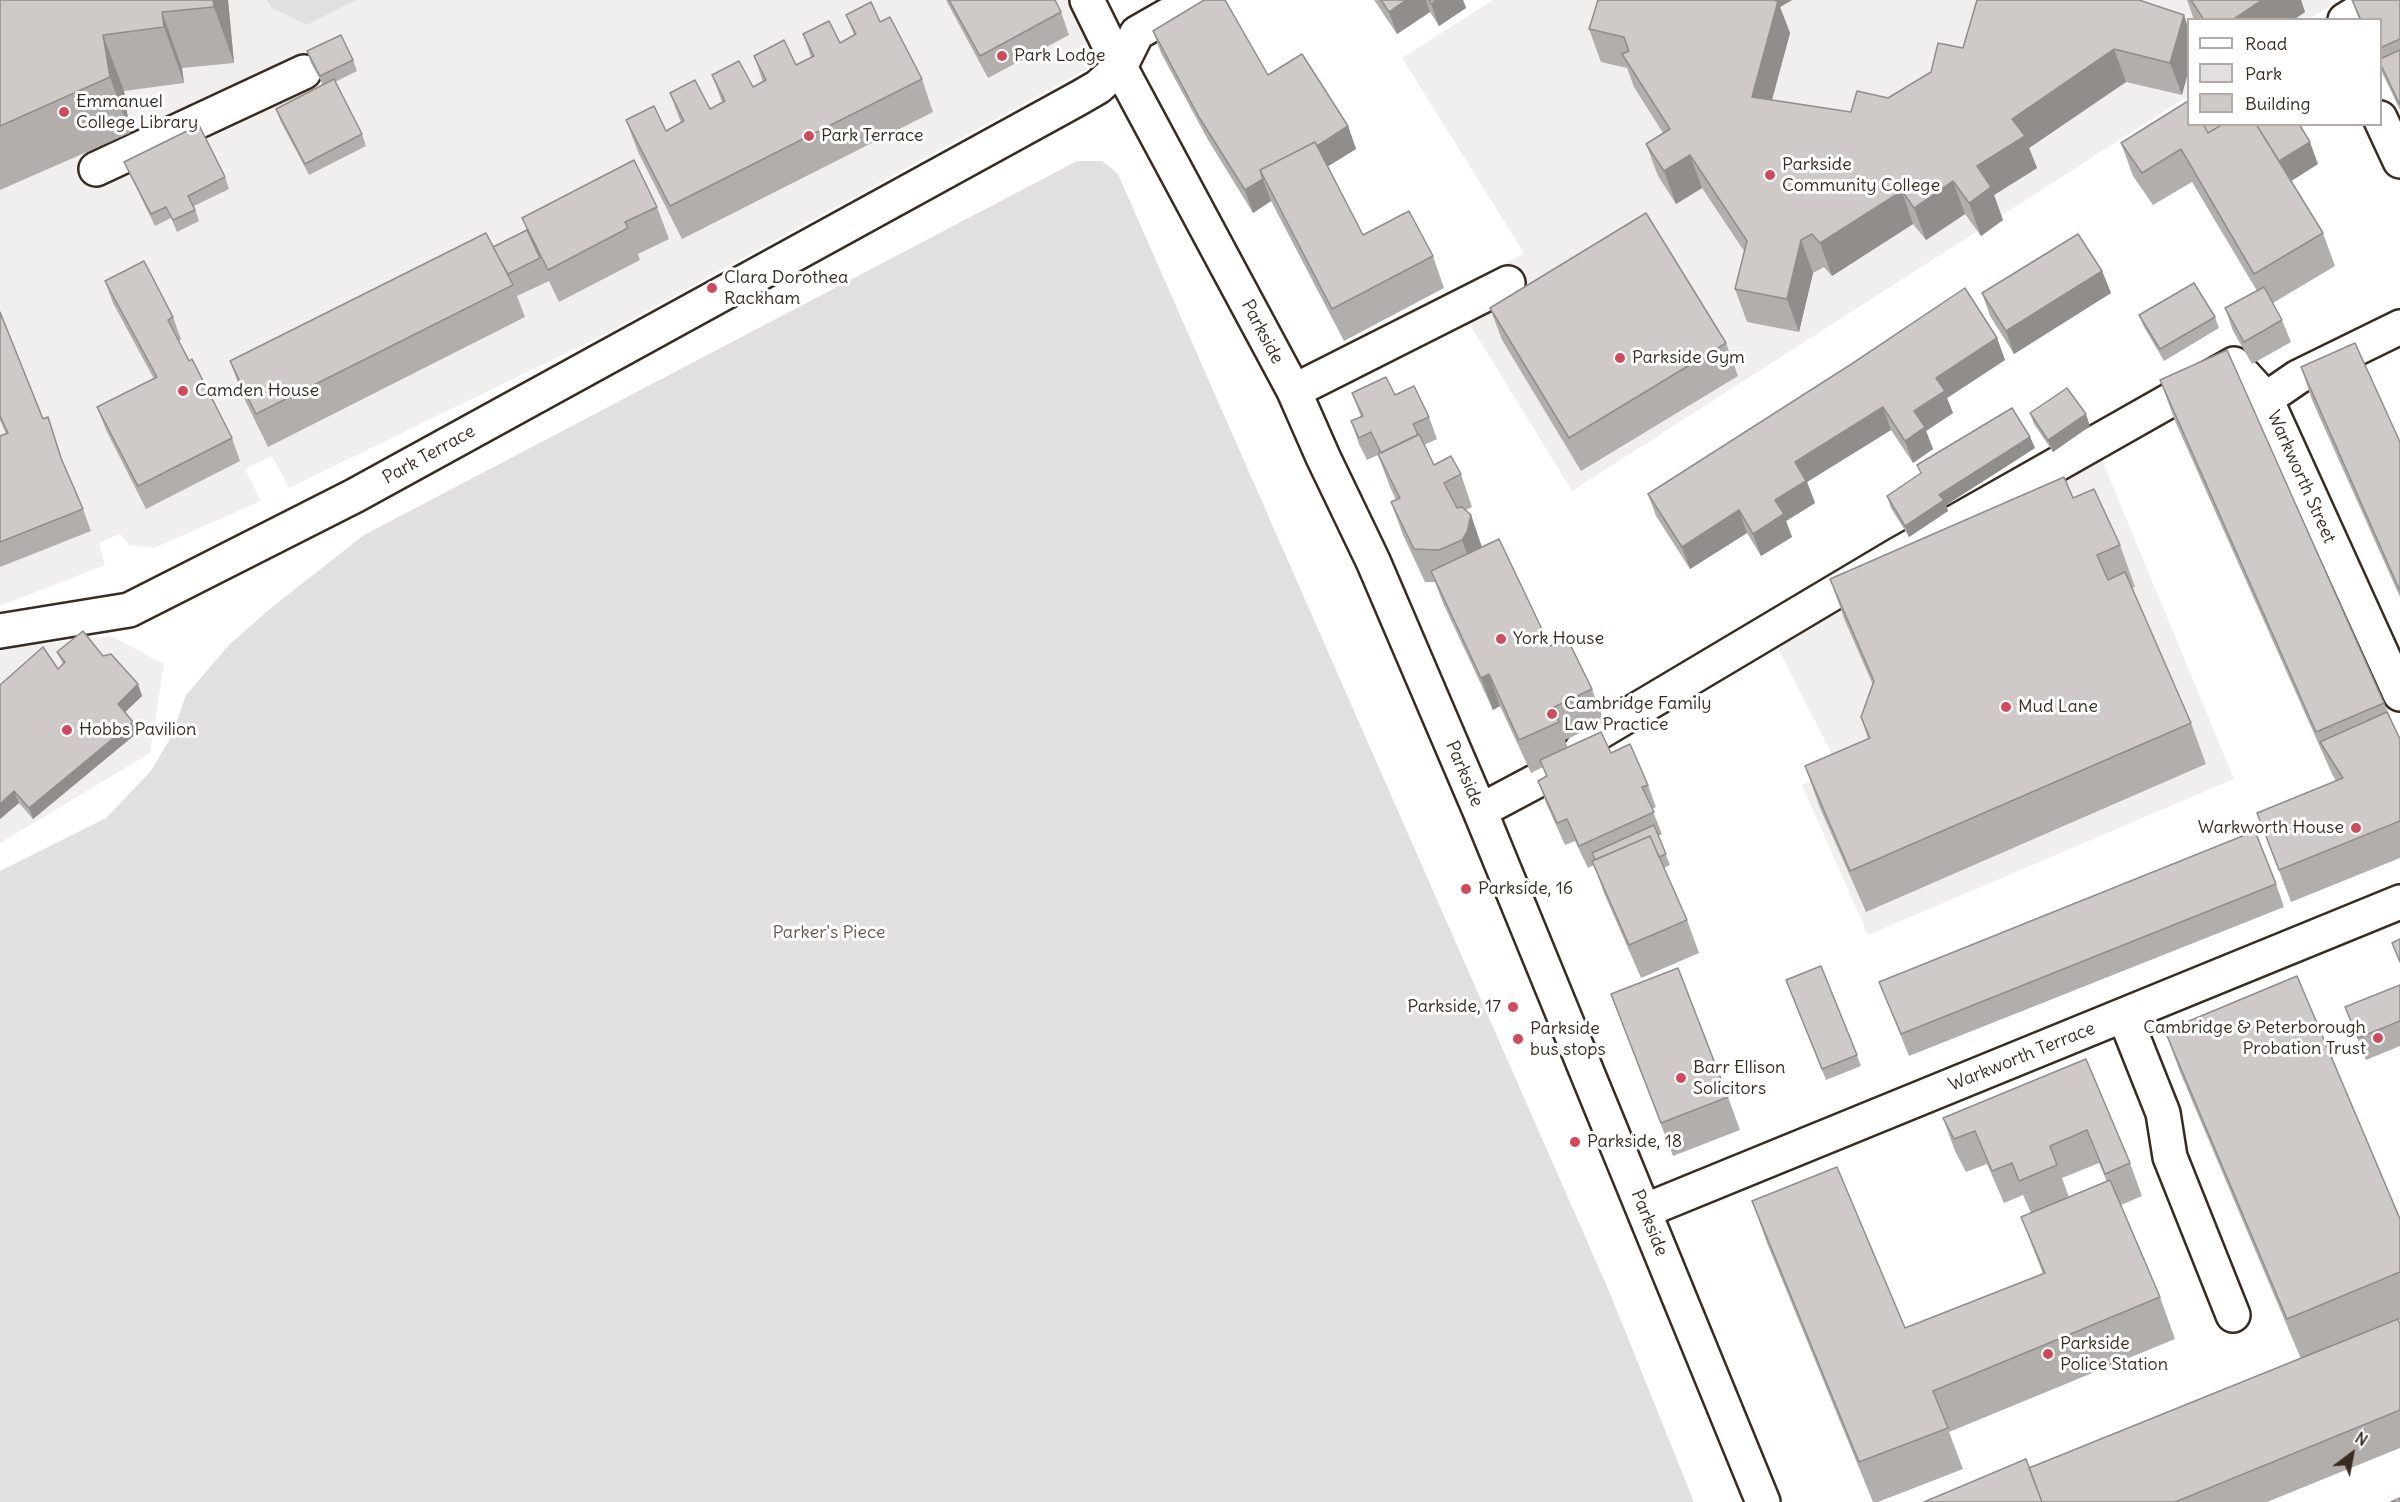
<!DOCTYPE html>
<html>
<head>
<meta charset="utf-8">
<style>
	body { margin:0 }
	#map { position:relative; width:2400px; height:1502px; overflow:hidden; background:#fff; font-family:Delius,sans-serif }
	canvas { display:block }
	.legend { position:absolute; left:2187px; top:18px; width:195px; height:108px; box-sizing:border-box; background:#fff; border:2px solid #b1aaa5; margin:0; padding:8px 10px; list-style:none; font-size:18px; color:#3b2a1e }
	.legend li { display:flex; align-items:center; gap:12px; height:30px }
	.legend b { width:30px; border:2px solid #b1aaa5 }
	.north { position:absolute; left:2322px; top:1424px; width:60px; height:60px; -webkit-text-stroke:4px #fff; paint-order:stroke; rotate:32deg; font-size:16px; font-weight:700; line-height:24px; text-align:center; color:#3b2a1e }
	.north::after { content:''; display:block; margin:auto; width:21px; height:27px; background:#3b2a1e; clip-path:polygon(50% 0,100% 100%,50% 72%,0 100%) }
</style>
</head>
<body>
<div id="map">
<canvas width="2400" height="1502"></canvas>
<ul class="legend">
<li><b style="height:8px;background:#fff"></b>Road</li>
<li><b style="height:16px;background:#e2e0de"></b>Park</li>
<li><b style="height:16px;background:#cfcac7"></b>Building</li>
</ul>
<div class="north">N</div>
</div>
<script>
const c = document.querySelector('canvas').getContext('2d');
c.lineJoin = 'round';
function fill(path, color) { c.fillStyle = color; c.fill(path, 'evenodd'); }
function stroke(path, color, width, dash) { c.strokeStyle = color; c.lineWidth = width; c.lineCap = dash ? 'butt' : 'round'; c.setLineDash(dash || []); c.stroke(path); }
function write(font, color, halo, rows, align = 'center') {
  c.font = font + ' Delius,sans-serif'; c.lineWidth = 6; c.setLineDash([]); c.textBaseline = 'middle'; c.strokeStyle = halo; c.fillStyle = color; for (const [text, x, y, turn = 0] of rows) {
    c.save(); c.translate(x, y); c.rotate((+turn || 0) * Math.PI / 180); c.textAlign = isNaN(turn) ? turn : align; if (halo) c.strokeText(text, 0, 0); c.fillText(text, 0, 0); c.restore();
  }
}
fill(new Path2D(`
	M 0,0 L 1071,0 L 1099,58 L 1092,66 L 599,337 L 289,488 L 272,456 L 245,469 L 261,501 L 154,548 L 129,545 L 120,534 L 99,543 L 105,565 L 0,606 Z
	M 1493,0 L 2329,0 L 2332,5 L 2309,19 L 2188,20 L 2188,96 L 1572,491 L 1451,294 L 1524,253 L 1402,58 Z
	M 2100,455 L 2234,779 L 1868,935 L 1802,785 L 1838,766 L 1777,647 Z
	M 111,636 L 164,664 L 150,753 L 0,843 L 0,649 Z`), '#f1efee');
fill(new Path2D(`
	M 267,0 L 356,0 L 307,25 L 272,8 Z
	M 1077,161 L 1102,161 L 1118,174 L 1609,1291 L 1694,1502 L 0,1502 L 0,871 L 106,818 L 151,771 L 171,737 L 186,695 L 229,645 L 271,608 L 364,535 Z`), '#e2e0de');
const minor = new Path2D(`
	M 1087,0 L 1120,67 L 1294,391 L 1323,457 L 1373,561 L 1480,811 L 1763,1502
	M 2345,20 L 2378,0
	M 2380,118 L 2400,161
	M 96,169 L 304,72
	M 2400,327 L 2298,377 L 2266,399 L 2400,694
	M 1294,391 L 1508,283
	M 0,631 L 129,610 L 354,496 L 1079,98 L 1098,87 L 1120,67 L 1137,33 L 1195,0
	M 1480,811 L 1574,761 L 1588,739 L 1897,555 L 2234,364 L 2266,399
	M 2124,1015 L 2163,1113 L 2170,1157 L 2233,1315
	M 1644,1211 L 2400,902`);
stroke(minor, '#3b2a1e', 38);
stroke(minor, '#fff', 33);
fill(new Path2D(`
	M 0,0 L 228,0 L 234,63 L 182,68 L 184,83 L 124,91 L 130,133 L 0,190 Z
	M 946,0 L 1055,0 L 1061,12 L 1069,35 L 988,78 Z
	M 1374,0 L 1463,0 L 1466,8 L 1439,26 L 1430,12 L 1397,34 Z
	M 1598,0 L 1792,0 L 1780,7 L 1790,33 L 1772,100 L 1851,112 L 1888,98 L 1931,72 L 1963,48 L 2184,15 L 2182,95 L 2126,82 L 2029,148 L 2037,168 L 1994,195 L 2003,220 L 1981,236 L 1965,214 L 1926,240 L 1913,224 L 1832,276 L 1824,267 L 1813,273 L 1799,332 L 1747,322 L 1735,289 L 1744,251 L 1702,188 L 1676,204 L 1658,176 L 1646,144 L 1663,133 L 1634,87 L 1627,68 L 1601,62 L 1589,29 Z
	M 2187,0 L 2301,0 L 2305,12 L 2293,20 L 2194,20 Z
	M 2352,0 L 2400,0 L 2400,110 L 2380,68 L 2380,20 L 2359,20 Z
	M 846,15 L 880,22 L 922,79 L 933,112 L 682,239 L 638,152 L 626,120 L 666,131 L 681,123 L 670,93 L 710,109 L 722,102 L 712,75 L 753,87 L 763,82 L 754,56 L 796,65 L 811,57 L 803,34 L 840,43 L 854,35 Z
	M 1153,31 L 1268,75 L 1348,126 L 1356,149 L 1328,166 L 1363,235 L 1433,256 L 1444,288 L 1344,341 L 1271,201 L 1253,213 L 1208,140 L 1161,53 Z
	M 307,51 L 353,60 L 357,71 L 335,82 L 362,134 L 366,146 L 309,175 L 280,120 L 276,109 L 323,85 L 311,63 Z
	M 2188,124 L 2318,164 L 2291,181 L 2323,233 L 2335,266 L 2273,303 L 2282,320 L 2291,342 L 2252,364 L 2233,331 L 2225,308 L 2257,291 L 2192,182 L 2153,205 L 2133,176 L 2121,143 Z
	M 124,162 L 225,177 L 229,189 L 194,206 L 199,221 L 177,232 L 171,218 L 155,226 L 129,173 Z
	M 657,207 L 669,239 L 638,254 L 640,260 L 559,302 L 548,279 L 549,281 L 517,296 L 525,317 L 268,447 L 242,394 L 230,361 L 493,247 L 527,230 L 522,218 Z
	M 2102,271 L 2111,293 L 2014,354 L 1990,316 L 1982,293 Z
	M 105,281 L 173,317 L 181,339 L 179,341 L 232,438 L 240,461 L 146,509 L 106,430 L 97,407 L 154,379 L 113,303 Z
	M 1490,308 L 1726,343 L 1738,376 L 1581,471 L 1502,340 Z
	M 0,312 L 43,419 L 83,509 L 91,531 L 0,567 L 0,436 L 6,434 L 0,420 Z
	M 2139,315 L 2215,317 L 2219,328 L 2164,361 L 2144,327 Z
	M 1997,338 L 2005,360 L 1947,398 L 1953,413 L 1926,431 L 1933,449 L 1913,463 L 1891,430 L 1807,482 L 1815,503 L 1786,521 L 1792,537 L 1761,556 L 1747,533 L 1690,569 L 1656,516 L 1648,494 Z
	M 2301,367 L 2400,442 L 2400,597 L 2312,400 Z
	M 2160,380 L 2384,703 L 2400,739 L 2400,858 L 2291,902 L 2257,813 L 2336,781 L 2332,774 L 2175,421 Z
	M 1352,393 L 1395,395 L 1429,417 L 1437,439 L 1424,445 L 1434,465 L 1461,474 L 1472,507 L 1466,510 L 1471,515 L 1482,547 L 1550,646 L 1592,689 L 1604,722 L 1565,740 L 1568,748 L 1611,753 L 1648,785 L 1656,807 L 1652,809 L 1662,834 L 1658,836 L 1670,865 L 1664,868 L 1687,920 L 1699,953 L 1641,978 L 1604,893 L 1594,865 L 1588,868 L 1575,841 L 1565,845 L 1546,803 L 1538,781 L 1546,777 L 1543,767 L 1531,773 L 1500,706 L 1493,710 L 1443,603 L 1435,582 L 1425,582 L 1403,535 L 1391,502 L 1396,500 L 1390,487 L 1378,455 L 1367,460 L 1359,444 L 1351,421 L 1361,417 Z
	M 2030,413 L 2090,426 L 2053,452 L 2034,424 Z
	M 2030,437 L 2035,448 L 1946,505 L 1948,511 L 1909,537 L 1891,508 L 1887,496 L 1921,473 L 1917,465 Z
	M 2073,498 L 2120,545 L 2135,587 L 2132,588 L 2191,723 L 2206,764 L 1866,912 L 1820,808 L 1805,766 L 1868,739 L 1861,717 L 1873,685 L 1845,621 L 1830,579 Z
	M 57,652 L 103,656 L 138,684 L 142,696 L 125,712 L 137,733 L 33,819 L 19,803 L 0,819 L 0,685 L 58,669 L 63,664 Z
	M 2276,884 L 2284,907 L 1909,1056 L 1879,982 Z
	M 2400,985 L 2400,1046 L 2366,1060 L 2345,1007 Z
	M 1790,991 L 1857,1055 L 1861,1066 L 1826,1080 Z
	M 1611,994 L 1728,1097 L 1740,1130 L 1673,1156 Z
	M 2165,1031 L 2400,1219 L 2400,1320 L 2398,1320 L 2400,1324 L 2400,1448 L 2267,1502 L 1924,1502 L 2029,1468 L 2301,1359 L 2180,1072 Z
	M 2086,1059 L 2130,1163 L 2142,1196 L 2121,1205 L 2160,1297 L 2175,1339 L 1949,1432 L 1963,1469 L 1878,1502 L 1873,1502 L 1767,1243 L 1752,1201 L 1905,1328 L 2043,1274 L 2021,1217 L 2031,1213 L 2023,1195 L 2004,1203 L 1987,1164 L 1966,1172 L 1955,1151 L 1943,1118 ZM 2099,1163 L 2107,1182 L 2069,1197 L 2062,1178 Z`), '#b2aeab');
fill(new Path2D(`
	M 213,0 L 228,0 L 234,63 L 214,7 Z
	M 1406,0 L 1426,0 L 1430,12 L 1397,34 L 1389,12 Z
	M 1437,0 L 1463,0 L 1466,8 L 1439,26 L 1431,4 Z
	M 1761,0 L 1792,0 L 1780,7 L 1790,33 L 1764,129 L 1752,97 Z
	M 2262,0 L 2301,0 L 2305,12 L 2293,20 L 2232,20 Z
	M 162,12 L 182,68 L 184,83 L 164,27 Z
	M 2184,15 L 2188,27 L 2188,73 L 2182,95 L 2170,63 Z
	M 103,35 L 124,91 L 130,133 L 110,77 Z
	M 2114,49 L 2126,82 L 2029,148 L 2037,168 L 1994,195 L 2003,220 L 1981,236 L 1969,203 L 1977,166 L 2012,119 Z
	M 1348,126 L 1356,149 L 1275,199 L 1264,178 Z
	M 2310,142 L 2318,164 L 2285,185 L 2277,163 Z
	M 1690,155 L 1702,188 L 1676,204 L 1664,171 Z
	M 1263,179 L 1271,201 L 1253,213 L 1245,190 Z
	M 1953,181 L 1965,214 L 1926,240 L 1914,208 Z
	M 1902,191 L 1913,224 L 1832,276 L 1820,243 Z
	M 1801,240 L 1813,273 L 1799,332 L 1787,299 Z
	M 2102,271 L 2111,293 L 2014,354 L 2006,331 Z
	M 1997,338 L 2005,360 L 1947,398 L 1953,413 L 1926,431 L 1933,449 L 1913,463 L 1905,441 L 1914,411 L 1936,378 Z
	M 1883,407 L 1891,430 L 1807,482 L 1815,503 L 1786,521 L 1792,537 L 1761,556 L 1753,534 L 1775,500 L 1795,462 Z
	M 2086,414 L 2090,426 L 2053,452 L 2048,440 Z
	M 2030,437 L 2035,448 L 1946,505 L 1948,511 L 1909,537 L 1905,526 L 1939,495 Z
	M 1739,510 L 1747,533 L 1690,569 L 1682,547 Z
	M 1471,515 L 1482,548 L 1474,573 L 1462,540 Z
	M 1489,674 L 1500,706 L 1493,710 L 1481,678 Z
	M 138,684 L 142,696 L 122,715 L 118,704 Z
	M 133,722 L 137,733 L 33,819 L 29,808 Z
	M 14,791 L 19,803 L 0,819 L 0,804 Z`), '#918d8b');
const building = new Path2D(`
	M 0,0 L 213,0 L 214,7 L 162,12 L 164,27 L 103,35 L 110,77 L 0,126 Z
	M 949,0 L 1055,0 L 1061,12 L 980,56 Z
	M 1204,0 L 1225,0 L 1268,75 L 1302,54 L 1348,126 L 1317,146 L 1315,142 L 1260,170 L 1263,179 L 1245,190 L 1199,117 L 1153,31 Z
	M 1381,0 L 1406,0 L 1389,12 Z
	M 1429,0 L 1437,0 L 1431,4 Z
	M 1598,0 L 1773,0 L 1778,1 L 1752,97 L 1851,112 L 1857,91 L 1888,98 L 1931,72 L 1938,43 L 1963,48 L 1977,0 L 2139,0 L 2184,15 L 2170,63 L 2114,49 L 2012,119 L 2025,136 L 1977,166 L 1991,187 L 1969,203 L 1953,181 L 1914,208 L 1902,191 L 1820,243 L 1812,234 L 1801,240 L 1787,299 L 1735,289 L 1747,241 L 1690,155 L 1664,171 L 1646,144 L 1670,129 L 1622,54 L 1629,51 L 1624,37 L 1589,29 Z
	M 2191,0 L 2262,0 L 2232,20 L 2204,20 Z
	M 2352,0 L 2400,0 L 2400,39 L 2380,48 L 2380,20 L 2361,20 Z
	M 871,2 L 880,22 L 890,17 L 922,79 L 670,206 L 626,120 L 654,106 L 666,131 L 684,121 L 670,93 L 695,80 L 710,109 L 725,101 L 712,75 L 739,61 L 753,87 L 766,80 L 754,56 L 784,40 L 796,65 L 814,56 L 803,34 L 829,21 L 840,43 L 856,34 L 846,15 Z
	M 341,35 L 353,60 L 320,76 L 307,51 Z
	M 2400,50 L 2400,105 L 2380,63 L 2380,59 Z
	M 334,79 L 362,134 L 305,164 L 276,109 Z
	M 2188,101 L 2188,124 L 2203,124 L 2208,133 L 2223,124 L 2256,124 L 2323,233 L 2254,274 L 2181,149 L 2142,173 L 2121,143 Z
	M 2203,124 L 2223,124 L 2208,133 Z
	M 2256,124 L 2299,124 L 2310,142 L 2279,161 Z
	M 199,125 L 225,177 L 188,196 L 195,210 L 173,220 L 166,207 L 151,214 L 124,162 Z
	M 1315,142 L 1363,235 L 1409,211 L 1433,256 L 1332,309 L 1260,170 Z
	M 634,160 L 657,207 L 625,222 L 628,228 L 548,270 L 522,218 Z
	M 1646,213 L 1726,343 L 1569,438 L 1490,308 Z
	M 527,230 L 540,258 L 508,274 L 493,247 Z
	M 486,233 L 513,285 L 256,414 L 230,361 Z
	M 2078,234 L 2102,271 L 2006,331 L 1982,293 Z
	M 144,261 L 173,317 L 168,320 L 189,361 L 192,359 L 232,438 L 138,486 L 97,407 L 157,377 L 105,281 Z
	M 2194,283 L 2215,317 L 2160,349 L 2139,315 Z
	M 2264,287 L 2282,320 L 2244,342 L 2225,308 Z
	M 1965,288 L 1997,338 L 1936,378 L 1945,391 L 1914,411 L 1925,427 L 1905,441 L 1883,407 L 1795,462 L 1806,481 L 1775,500 L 1784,514 L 1753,534 L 1739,510 L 1682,547 L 1648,494 L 1853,363 Z
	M 0,312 L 43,419 L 48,417 L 61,458 L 83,509 L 0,542 L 0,436 L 8,433 L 0,416 Z
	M 2355,343 L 2400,442 L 2400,591 L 2301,367 Z
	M 2227,350 L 2384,703 L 2316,732 L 2160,380 Z
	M 1386,377 L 1395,395 L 1414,386 L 1429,417 L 1413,424 L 1418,435 L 1381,453 L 1371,432 L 1359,438 L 1351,421 L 1363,416 L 1352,393 Z
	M 2067,388 L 2086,414 L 2048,440 L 2030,413 Z
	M 2012,408 L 2030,437 L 1939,495 L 1944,500 L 1905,526 L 1887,496 L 1921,473 L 1917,465 Z
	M 1419,434 L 1434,465 L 1451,456 L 1461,474 L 1444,483 L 1457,508 L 1462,507 L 1471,515 L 1467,532 L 1462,540 L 1439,550 L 1414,549 L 1391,502 L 1400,498 L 1378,454 Z
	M 2064,477 L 2073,498 L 2094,489 L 2120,545 L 2097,555 L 2108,580 L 2125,572 L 2191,723 L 1850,871 L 1805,766 L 1870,738 L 1861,717 L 1874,681 L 1830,579 Z
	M 1499,539 L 1550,646 L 1567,638 L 1592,689 L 1552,708 L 1559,722 L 1519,740 L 1489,674 L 1481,678 L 1431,571 Z
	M 83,631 L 103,656 L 111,654 L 138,684 L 118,704 L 133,722 L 29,808 L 14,791 L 0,804 L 0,685 L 43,647 L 58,669 L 65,662 L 57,652 Z
	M 2387,712 L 2400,739 L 2400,821 L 2279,870 L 2257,813 L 2343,778 L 2320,742 Z
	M 1601,732 L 1611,753 L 1630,744 L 1648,785 L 1642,787 L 1654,812 L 1579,846 L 1567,819 L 1557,823 L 1538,781 L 1547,776 L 1540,760 Z
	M 1654,825 L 1666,854 L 1659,857 L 1650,836 L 1595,860 L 1592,853 Z
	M 2255,831 L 2276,884 L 1901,1034 L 1879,982 Z
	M 1650,836 L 1687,920 L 1629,945 L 1592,861 Z
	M 2400,939 L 2400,962 L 2392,943 Z
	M 1821,966 L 1857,1055 L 1822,1069 L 1786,980 Z
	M 1678,968 L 1728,1097 L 1661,1123 L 1611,994 Z
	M 2297,976 L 2400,1219 L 2400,1272 L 2287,1319 L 2165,1031 Z
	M 2400,985 L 2400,1021 L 2358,1038 L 2345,1007 Z
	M 2086,1059 L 2130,1163 L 2105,1174 L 2087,1130 L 2050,1146 L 2057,1165 L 2019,1181 L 2012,1163 L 1992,1171 L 1975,1131 L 1954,1139 L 1943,1118 Z
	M 1837,1167 L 1905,1328 L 2045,1273 L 2021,1217 L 2110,1180 L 2160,1297 L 1933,1391 L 1948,1428 L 1859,1462 L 1752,1201 Z
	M 2398,1319 L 2400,1324 L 2400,1410 L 2175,1502 L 2042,1502 L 2029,1468 Z
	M 2026,1459 L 2042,1502 L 1924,1502 Z
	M 2400,1498 L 2400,1502 L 2391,1502 Z`);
fill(building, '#cfcac7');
stroke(building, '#918d8b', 1.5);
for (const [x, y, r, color] of [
	[1002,56,6,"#d1495b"],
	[64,112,6,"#d1495b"],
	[809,136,6,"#d1495b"],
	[1770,175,6,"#d1495b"],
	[712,288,6,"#d1495b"],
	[1620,358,6,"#d1495b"],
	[183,391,6,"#d1495b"],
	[1501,639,6,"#d1495b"],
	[2006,707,6,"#d1495b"],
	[1552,714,6,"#d1495b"],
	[67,730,6,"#d1495b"],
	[2356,828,6,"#d1495b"],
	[1466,889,6,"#d1495b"],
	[1513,1007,6,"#d1495b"],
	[2378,1038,6,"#d1495b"],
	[1518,1039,6,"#d1495b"],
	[1681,1078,6,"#d1495b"],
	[1575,1142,6,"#d1495b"],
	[2048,1354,6,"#d1495b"]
]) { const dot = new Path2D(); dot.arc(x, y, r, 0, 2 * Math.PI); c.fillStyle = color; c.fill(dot); stroke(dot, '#fff', 2); }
write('18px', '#3b2a1e', '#fff', [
	["Park Lodge",1014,56],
	["Emmanuel",76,102],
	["College Library",76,123],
	["Park Terrace",821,136],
	["Parkside",1782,165],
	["Community College",1782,186],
	["Clara Dorothea",724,278],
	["Rackham",724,299],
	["Parkside Gym",1632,358],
	["Camden House",195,391],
	["York House",1513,639],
	["Cambridge Family",1564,704],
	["Law Practice",1564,725],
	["Mud Lane",2018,707],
	["Hobbs Pavilion",79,730],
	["Warkworth House",2344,828,"right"],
	["Parkside, 16",1478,889],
	["Parkside, 17",1501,1007,"right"],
	["Cambridge & Peterborough",2366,1028,"right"],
	["Probation Trust",2366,1049,"right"],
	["Parkside",1530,1029],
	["bus stops",1530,1050],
	["Barr Ellison",1693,1068],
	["Solicitors",1693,1089],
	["Parkside, 18",1587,1142],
	["Parkside",2060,1344],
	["Police Station",2060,1365]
], 'left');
write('18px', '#3b2a1e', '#fff', [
	["Parkside",1262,332,62],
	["Park Terrace",429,455,-29],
	["Warkworth Street",2301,477,66],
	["Parkside",1464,774,67],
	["Warkworth Terrace",2022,1057,-22],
	["Parkside",1649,1223,68]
]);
write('18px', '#65584e', '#fff', [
	["Parker's Piece",829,933]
]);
</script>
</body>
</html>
